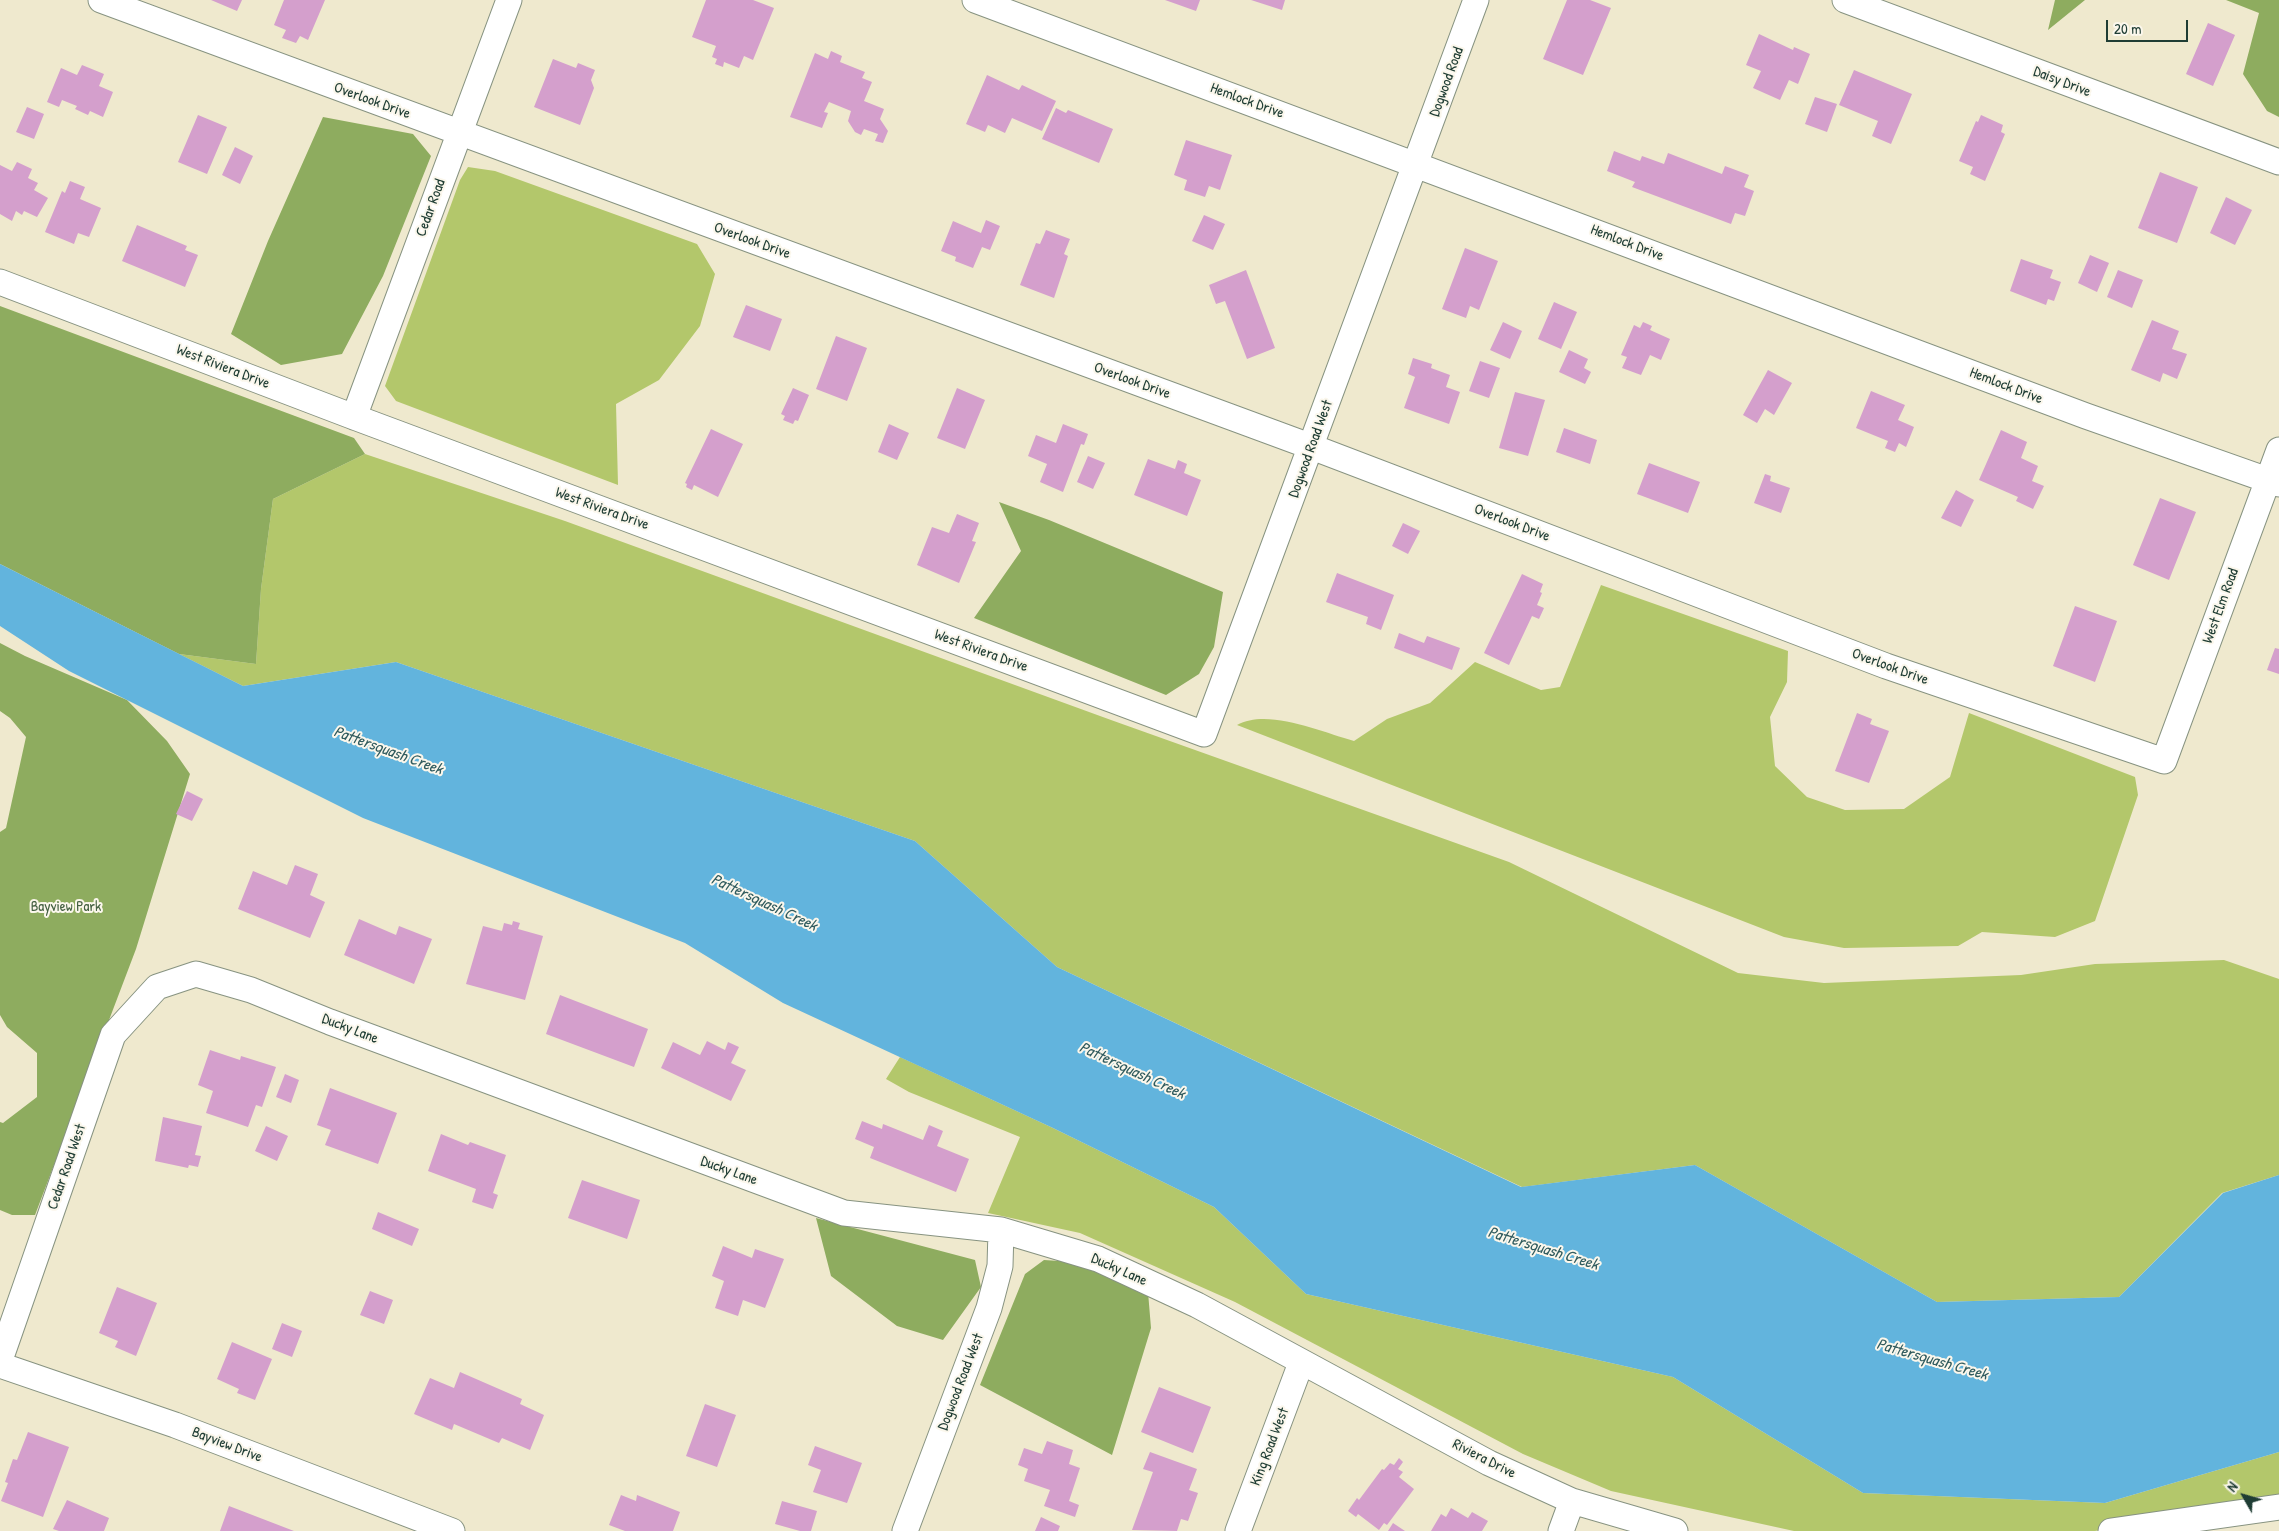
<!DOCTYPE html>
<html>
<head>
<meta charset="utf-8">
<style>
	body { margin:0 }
	#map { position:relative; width:2279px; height:1531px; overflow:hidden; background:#efe9ce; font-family:"Patrick Hand",sans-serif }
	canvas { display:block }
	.north { position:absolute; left:2219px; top:1471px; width:50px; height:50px; -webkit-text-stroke:4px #fbf7ec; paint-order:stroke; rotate:308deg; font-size:14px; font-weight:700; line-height:20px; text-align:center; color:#1f3d34 }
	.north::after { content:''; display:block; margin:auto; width:18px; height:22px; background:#1f3d34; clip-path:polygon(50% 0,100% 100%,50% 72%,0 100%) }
	.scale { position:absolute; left:2106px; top:20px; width:82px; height:22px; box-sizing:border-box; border:2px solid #1f3d34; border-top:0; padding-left:6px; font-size:15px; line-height:18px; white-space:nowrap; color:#1f3d34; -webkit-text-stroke:4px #fbf7ec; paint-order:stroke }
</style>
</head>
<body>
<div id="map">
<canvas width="2279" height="1531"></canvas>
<div class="north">N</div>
<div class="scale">20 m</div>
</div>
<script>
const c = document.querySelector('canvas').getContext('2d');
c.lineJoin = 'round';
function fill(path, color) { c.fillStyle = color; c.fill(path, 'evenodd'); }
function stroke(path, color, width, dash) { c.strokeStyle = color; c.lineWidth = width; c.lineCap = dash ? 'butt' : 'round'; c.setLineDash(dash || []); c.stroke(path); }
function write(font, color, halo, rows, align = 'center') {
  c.font = font + ' "Patrick Hand",sans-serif'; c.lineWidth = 4; c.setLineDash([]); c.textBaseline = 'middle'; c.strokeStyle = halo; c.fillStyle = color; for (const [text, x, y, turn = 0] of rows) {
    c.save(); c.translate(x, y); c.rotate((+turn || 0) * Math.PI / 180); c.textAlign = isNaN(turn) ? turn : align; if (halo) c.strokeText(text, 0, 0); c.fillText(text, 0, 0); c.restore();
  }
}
fill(new Path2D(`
	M 468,167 L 495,171 L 697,244 L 715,274 L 700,326 L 659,380 L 616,404 L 618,485 L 396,401 L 385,386 L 460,180 Z
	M 365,454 L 565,521 L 1111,720 L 1509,862 L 1738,973 L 1824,983 L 2021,975 L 2095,964 L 2224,960 L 2279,979 L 2279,1175 L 2222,1193 L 2119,1297 L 1937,1302 L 1695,1165 L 1522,1187 L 1057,967 L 915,841 L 396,662 L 243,686 L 179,654 L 256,664 L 261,589 L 273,499 Z
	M 1601,585 L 1788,651 L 1787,682 L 1770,717 L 1775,766 L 1807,797 L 1845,810 L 1904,809 L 1950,777 L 1969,713 L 2135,777 L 2138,795 L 2095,921 L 2055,937 L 1982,932 L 1958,946 L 1844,948 L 1784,937 L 1237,725 C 1268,708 1321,732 1354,741 L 1387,719 L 1430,703 L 1475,662 L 1541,690 L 1560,687 Z
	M 900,1057 L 1053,1128 L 1214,1207 L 1306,1294 L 1673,1377 L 1863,1493 L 2105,1503 L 2279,1452 L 2279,1494 L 2095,1531 L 1794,1531 L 1611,1491 L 1523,1454 L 1235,1302 L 1080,1233 L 988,1213 L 1020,1137 L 909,1092 L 886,1079 Z`), '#b3c76b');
fill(new Path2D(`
	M 2055,0 L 2085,0 L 2048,30 Z
	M 2226,0 L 2279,0 L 2279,117 L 2267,111 L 2243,74 L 2259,13 Z
	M 323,117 L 413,134 L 431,156 L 383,276 L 342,354 L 281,365 L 231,334 L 268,241 Z
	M 0,306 L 354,438 L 365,454 L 273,499 L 261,589 L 256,664 L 179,654 L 0,564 Z
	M 999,502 L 1049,520 L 1223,592 L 1214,647 L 1199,674 L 1166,695 L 974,618 L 1021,551 Z
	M 0,643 L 25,656 L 127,700 L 167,741 L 190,774 L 136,949 L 35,1215 L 12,1215 L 0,1210 L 0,1122 L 3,1123 L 37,1097 L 37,1053 L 7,1027 L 0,1015 L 0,832 L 6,828 L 26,737 L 10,718 L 0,711 Z
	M 816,1218 L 975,1260 L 981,1287 L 943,1340 L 897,1326 L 831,1276 Z
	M 1044,1260 L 1074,1262 L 1148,1292 L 1151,1328 L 1112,1455 L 980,1385 L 1025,1274 Z`), '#8eac5f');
fill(new Path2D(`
	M 0,564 L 243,686 L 396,662 L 915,841 L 1057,967 L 1521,1187 L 1695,1165 L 1937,1302 L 2119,1297 L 2223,1193 L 2279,1175 L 2279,1452 L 2105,1503 L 1863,1493 L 1673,1377 L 1306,1294 L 1214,1207 L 1053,1128 L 783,1003 L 685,943 L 363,818 L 69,671 L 0,626 Z`), '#62b4dd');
fill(new Path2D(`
	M 211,0 L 242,0 L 237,11 Z
	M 284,0 L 325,0 L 308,40 L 300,36 L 296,43 L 282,38 L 286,30 L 274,25 Z
	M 706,0 L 753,0 L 774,8 L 753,60 L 744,56 L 739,68 L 724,62 L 723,67 L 715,64 L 717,59 L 712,57 L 716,46 L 692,37 Z
	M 1165,0 L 1200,0 L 1196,11 Z
	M 1251,0 L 1285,0 L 1282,10 Z
	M 1567,0 L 1590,0 L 1611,8 L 1583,75 L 1543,59 Z
	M 2208,23 L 2235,35 L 2213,86 L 2186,74 Z
	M 1759,34 L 1793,50 L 1794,47 L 1810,54 L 1798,84 L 1789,80 L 1780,100 L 1753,88 L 1761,71 L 1746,65 Z
	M 831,51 L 842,56 L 840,62 L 865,72 L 862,78 L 872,82 L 864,101 L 884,109 L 880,119 L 888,131 L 883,143 L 875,141 L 878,134 L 864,129 L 861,135 L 855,132 L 848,121 L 851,111 L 829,102 L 824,112 L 828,113 L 822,128 L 790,117 L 815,53 L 828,59 Z
	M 553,59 L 576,68 L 578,63 L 595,70 L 591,80 L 594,88 L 580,125 L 534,107 Z
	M 82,65 L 104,74 L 99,86 L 113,92 L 103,117 L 90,111 L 88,115 L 75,109 L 77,106 L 62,100 L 59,107 L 47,102 L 61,68 L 77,75 Z
	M 1854,70 L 1912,94 L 1891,144 L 1872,136 L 1878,121 L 1839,105 Z
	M 987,75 L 1019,90 L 1022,85 L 1056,101 L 1042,131 L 1012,118 L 1005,133 L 988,125 L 985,132 L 966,124 Z
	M 1815,97 L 1837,104 L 1827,132 L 1805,124 Z
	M 27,107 L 44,114 L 34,139 L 16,132 Z
	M 1056,108 L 1066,113 L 1068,110 L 1113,129 L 1099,163 L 1042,139 Z
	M 198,115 L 227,127 L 207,174 L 178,162 Z
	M 1981,115 L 2003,125 L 2001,132 L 2005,134 L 1985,181 L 1970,174 L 1973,167 L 1959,161 L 1976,121 L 1978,122 Z
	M 1186,140 L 1232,155 L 1220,190 L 1209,186 L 1205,197 L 1184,190 L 1187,180 L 1174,175 Z
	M 235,147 L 253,156 L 240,184 L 222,175 Z
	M 1614,151 L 1640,161 L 1642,156 L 1664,164 L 1668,153 L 1722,174 L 1725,166 L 1749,175 L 1744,187 L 1754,191 L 1745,216 L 1735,213 L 1731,224 L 1632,187 L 1635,182 L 1607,171 Z
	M 17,162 L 32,169 L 28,178 L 38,183 L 34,190 L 48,198 L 37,217 L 24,211 L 22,215 L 16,211 L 12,221 L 0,214 L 0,165 L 12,171 Z
	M 2160,172 L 2198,187 L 2177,243 L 2138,228 Z
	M 70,181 L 85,187 L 80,199 L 101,208 L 89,237 L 78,233 L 74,244 L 45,232 L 62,191 L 65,193 Z
	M 2226,197 L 2252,210 L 2235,245 L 2210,233 Z
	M 1204,215 L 1225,224 L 1213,250 L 1192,241 Z
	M 986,220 L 1000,226 L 990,250 L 982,247 L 973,268 L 955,261 L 956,257 L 941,251 L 953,221 L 981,233 Z
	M 137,225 L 187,246 L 185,250 L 198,255 L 185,287 L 122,261 Z
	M 1046,230 L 1070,239 L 1064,254 L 1068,256 L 1054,298 L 1020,285 L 1036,243 L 1040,244 Z
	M 1465,248 L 1498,261 L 1479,310 L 1470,306 L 1466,318 L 1442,309 Z
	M 2090,255 L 2109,263 L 2097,292 L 2078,283 Z
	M 2021,259 L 2053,270 L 2050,278 L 2061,282 L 2054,301 L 2048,299 L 2046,305 L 2010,291 Z
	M 1246,270 L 1275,348 L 1247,359 L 1225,301 L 1216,304 L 1209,285 Z
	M 2118,270 L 2143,280 L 2132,308 L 2107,297 Z
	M 1554,302 L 1577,312 L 1561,349 L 1538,339 Z
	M 746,305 L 782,319 L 770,351 L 733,337 Z
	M 2152,320 L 2179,331 L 2172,349 L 2187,354 L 2177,379 L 2163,373 L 2160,382 L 2131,370 Z
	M 1503,322 L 1522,331 L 1510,359 L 1490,350 Z
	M 1643,322 L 1652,326 L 1650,330 L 1670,339 L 1661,360 L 1650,355 L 1641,375 L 1622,368 L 1627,357 L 1621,355 L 1634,325 L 1640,328 Z
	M 836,336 L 867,348 L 847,401 L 816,389 Z
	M 1569,350 L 1588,359 L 1584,368 L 1591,372 L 1585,384 L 1559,372 Z
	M 1413,358 L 1432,364 L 1431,368 L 1450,375 L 1446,387 L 1460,392 L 1449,424 L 1404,408 L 1415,377 L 1408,374 Z
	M 1480,361 L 1500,368 L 1489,398 L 1469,391 Z
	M 1768,370 L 1792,383 L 1774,415 L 1765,409 L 1757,423 L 1743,415 Z
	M 793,388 L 809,395 L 798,421 L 795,420 L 793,424 L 783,420 L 785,416 L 781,414 Z
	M 957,388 L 985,400 L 965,449 L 937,438 Z
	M 1871,391 L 1905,405 L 1898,420 L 1914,427 L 1906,447 L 1899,443 L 1895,452 L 1885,448 L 1888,441 L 1856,428 Z
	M 1515,392 L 1545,400 L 1528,456 L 1499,448 Z
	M 889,424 L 909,433 L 897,460 L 878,452 Z
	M 1063,424 L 1088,434 L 1084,445 L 1081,444 L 1063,492 L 1040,482 L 1047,464 L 1028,456 L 1036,435 L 1056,443 Z
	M 1564,428 L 1597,440 L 1590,464 L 1556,452 Z
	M 711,429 L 743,444 L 718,497 L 694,485 L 692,490 L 686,487 L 687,484 L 685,483 Z
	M 2001,430 L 2027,442 L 2021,458 L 2038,466 L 2032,481 L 2044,486 L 2033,509 L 2016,501 L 2018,497 L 1979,480 Z
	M 1088,456 L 1105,463 L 1093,489 L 1077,482 Z
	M 1148,459 L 1175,469 L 1178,460 L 1187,464 L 1184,473 L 1201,480 L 1187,516 L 1134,495 Z
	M 1649,463 L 1700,482 L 1688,513 L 1637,494 Z
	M 1765,474 L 1771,476 L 1770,481 L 1790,488 L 1781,513 L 1754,503 Z
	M 1956,490 L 1974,500 L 1961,527 L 1941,518 Z
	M 2160,498 L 2196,512 L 2169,580 L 2133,565 Z
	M 957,514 L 979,523 L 972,541 L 976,542 L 959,583 L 917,565 L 932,527 L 949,533 Z
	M 1403,523 L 1420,531 L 1408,554 L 1392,546 Z
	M 1337,573 L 1394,595 L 1381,630 L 1366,624 L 1368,617 L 1326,602 Z
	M 1522,574 L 1543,584 L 1540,592 L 1542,593 L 1537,605 L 1544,608 L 1539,619 L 1532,616 L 1509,665 L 1484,653 Z
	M 2075,606 L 2117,621 L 2095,682 L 2053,666 Z
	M 1399,633 L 1424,643 L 1427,636 L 1460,648 L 1452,670 L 1394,648 Z
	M 2275,648 L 2279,649 L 2279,674 L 2267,670 Z
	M 1857,713 L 1872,719 L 1870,724 L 1889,731 L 1869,783 L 1835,771 Z
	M 187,791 L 203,799 L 192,821 L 176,814 Z
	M 295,865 L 318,874 L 310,895 L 325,902 L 310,938 L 238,909 L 253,871 L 287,885 Z
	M 359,919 L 396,935 L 399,926 L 432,939 L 414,984 L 344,955 Z
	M 513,921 L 520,923 L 518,929 L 543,936 L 525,1000 L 466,984 L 483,926 L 502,931 L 504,923 L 512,925 Z
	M 560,995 L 648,1029 L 634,1067 L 546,1034 Z
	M 707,1041 L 725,1050 L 728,1042 L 739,1047 L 731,1063 L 746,1070 L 731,1101 L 661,1068 L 673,1042 L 700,1055 Z
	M 210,1050 L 240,1060 L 241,1056 L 276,1067 L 262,1107 L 256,1105 L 248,1127 L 206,1113 L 213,1091 L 198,1085 Z
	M 285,1074 L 299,1080 L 291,1103 L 276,1097 Z
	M 330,1088 L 397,1113 L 378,1164 L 325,1145 L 331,1130 L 317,1125 Z
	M 163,1117 L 202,1126 L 195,1155 L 201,1156 L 198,1167 L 189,1165 L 188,1168 L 155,1161 Z
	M 862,1121 L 882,1129 L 883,1124 L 923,1140 L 929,1125 L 943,1131 L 937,1146 L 969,1159 L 956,1192 L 870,1158 L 874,1147 L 855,1139 Z
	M 266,1126 L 288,1136 L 277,1161 L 255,1151 Z
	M 441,1134 L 468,1145 L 470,1142 L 506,1155 L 493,1193 L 498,1195 L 493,1209 L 472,1202 L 476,1189 L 428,1171 Z
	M 582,1180 L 640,1200 L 627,1239 L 568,1218 Z
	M 378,1212 L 419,1229 L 412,1246 L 372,1229 Z
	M 723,1246 L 752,1258 L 755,1249 L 784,1259 L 765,1308 L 743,1300 L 738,1316 L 715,1308 L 724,1281 L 712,1276 Z
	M 117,1287 L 157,1303 L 136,1356 L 115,1347 L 118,1341 L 99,1333 Z
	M 370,1291 L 393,1300 L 384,1324 L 360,1315 Z
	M 282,1323 L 302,1331 L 292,1357 L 272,1349 Z
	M 232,1342 L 272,1359 L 255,1400 L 237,1393 L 239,1389 L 217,1379 Z
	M 460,1372 L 522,1399 L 520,1404 L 544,1415 L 530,1450 L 502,1438 L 499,1443 L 454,1424 L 452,1430 L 414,1414 L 430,1378 L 454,1388 Z
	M 1159,1387 L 1211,1407 L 1193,1453 L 1141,1432 Z
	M 705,1404 L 736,1415 L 717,1467 L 686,1456 Z
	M 28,1432 L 69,1447 L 43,1517 L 1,1501 L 8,1483 L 5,1482 L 13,1459 L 17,1460 Z
	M 1047,1441 L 1073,1450 L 1069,1464 L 1080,1468 L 1069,1501 L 1079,1505 L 1075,1517 L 1044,1506 L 1050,1490 L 1024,1481 L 1028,1469 L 1018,1465 L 1024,1448 L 1042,1454 Z
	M 815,1446 L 862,1463 L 847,1503 L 813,1492 L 821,1470 L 808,1465 Z
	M 1150,1452 L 1197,1469 L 1189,1490 L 1198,1493 L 1188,1521 L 1181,1519 L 1177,1531 L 1132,1530 L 1153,1472 L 1143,1469 Z
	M 1399,1458 L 1403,1462 L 1398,1469 L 1403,1472 L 1399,1477 L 1414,1489 L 1387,1525 L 1384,1523 L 1379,1530 L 1358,1514 L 1356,1517 L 1348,1511 L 1357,1498 L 1359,1500 L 1382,1469 L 1384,1470 L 1390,1463 L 1394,1465 Z
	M 621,1495 L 636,1501 L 637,1495 L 680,1512 L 673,1531 L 625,1531 L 609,1525 Z
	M 67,1500 L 109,1518 L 104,1531 L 59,1531 L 53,1529 Z
	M 782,1501 L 817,1511 L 811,1531 L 800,1531 L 775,1524 Z
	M 229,1506 L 294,1531 L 220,1531 Z
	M 1451,1508 L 1468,1518 L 1472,1512 L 1488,1521 L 1482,1531 L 1431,1531 L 1441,1514 L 1446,1517 Z
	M 1041,1517 L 1060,1526 L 1058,1531 L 1035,1531 Z
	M 1393,1523 L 1405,1531 L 1388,1531 Z`), '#d49fcc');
const street = new Path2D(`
	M 101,0 L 1312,447 L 1886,666 L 2164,761 L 2279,450
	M 975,0 L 2086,416 L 2279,484
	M 1845,0 L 2279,162
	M 0,282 L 354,417 L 1204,734 L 1476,0
	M 354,417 L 509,0
	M 0,1360 L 113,1035 L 157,987 L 196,974 L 251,990 L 330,1022 L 844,1213 L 1001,1230 L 1098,1259 L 1197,1305 L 1489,1463 L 1572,1501 L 1675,1531
	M 0,1365 L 175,1425 L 452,1531
	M 905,1531 L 989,1308 L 1000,1266 L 1001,1230
	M 1238,1531 L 1301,1363
	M 1561,1531 L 1572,1501
	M 2111,1531 L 2279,1507`);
stroke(street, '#879381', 27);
stroke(street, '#fff', 25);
write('15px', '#1f3d34', '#fbf7ec', [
	["Dogwood Road",1447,82,-70],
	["Daisy Drive",2062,82,21],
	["Overlook Drive",372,101,20],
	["Hemlock Drive",1247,101,20],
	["Cedar Road",431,208,-70],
	["Overlook Drive",752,241,20],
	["Hemlock Drive",1627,243,21],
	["West Riviera Drive",223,367,21],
	["Overlook Drive",1132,381,20],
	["Hemlock Drive",2006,386,21],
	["Dogwood Road West",1311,449,-70],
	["West Riviera Drive",602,509,20],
	["Overlook Drive",1512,523,21],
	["West Elm Road",2221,606,-70],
	["West Riviera Drive",981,651,20],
	["Overlook Drive",1890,667,20],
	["Ducky Lane",350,1029,21],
	["Cedar Road West",67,1167,-71],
	["Ducky Lane",729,1171,20],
	["Ducky Lane",1119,1270,24],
	["Dogwood Road West",961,1382,-69],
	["Bayview Drive",227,1445,21],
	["King Road West",1270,1447,-69],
	["Riviera Drive",1484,1459,27]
]);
write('15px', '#446042', '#fbf7ec', [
	["Bayview Park",66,907]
]);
write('italic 16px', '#305b5e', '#fbf7ec', [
	["Pattersquash Creek",388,751,20],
	["Pattersquash Creek",764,903,25],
	["Pattersquash Creek",1132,1071,25],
	["Pattersquash Creek",1543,1249,17],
	["Pattersquash Creek",1932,1360,16]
]);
</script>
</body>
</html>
